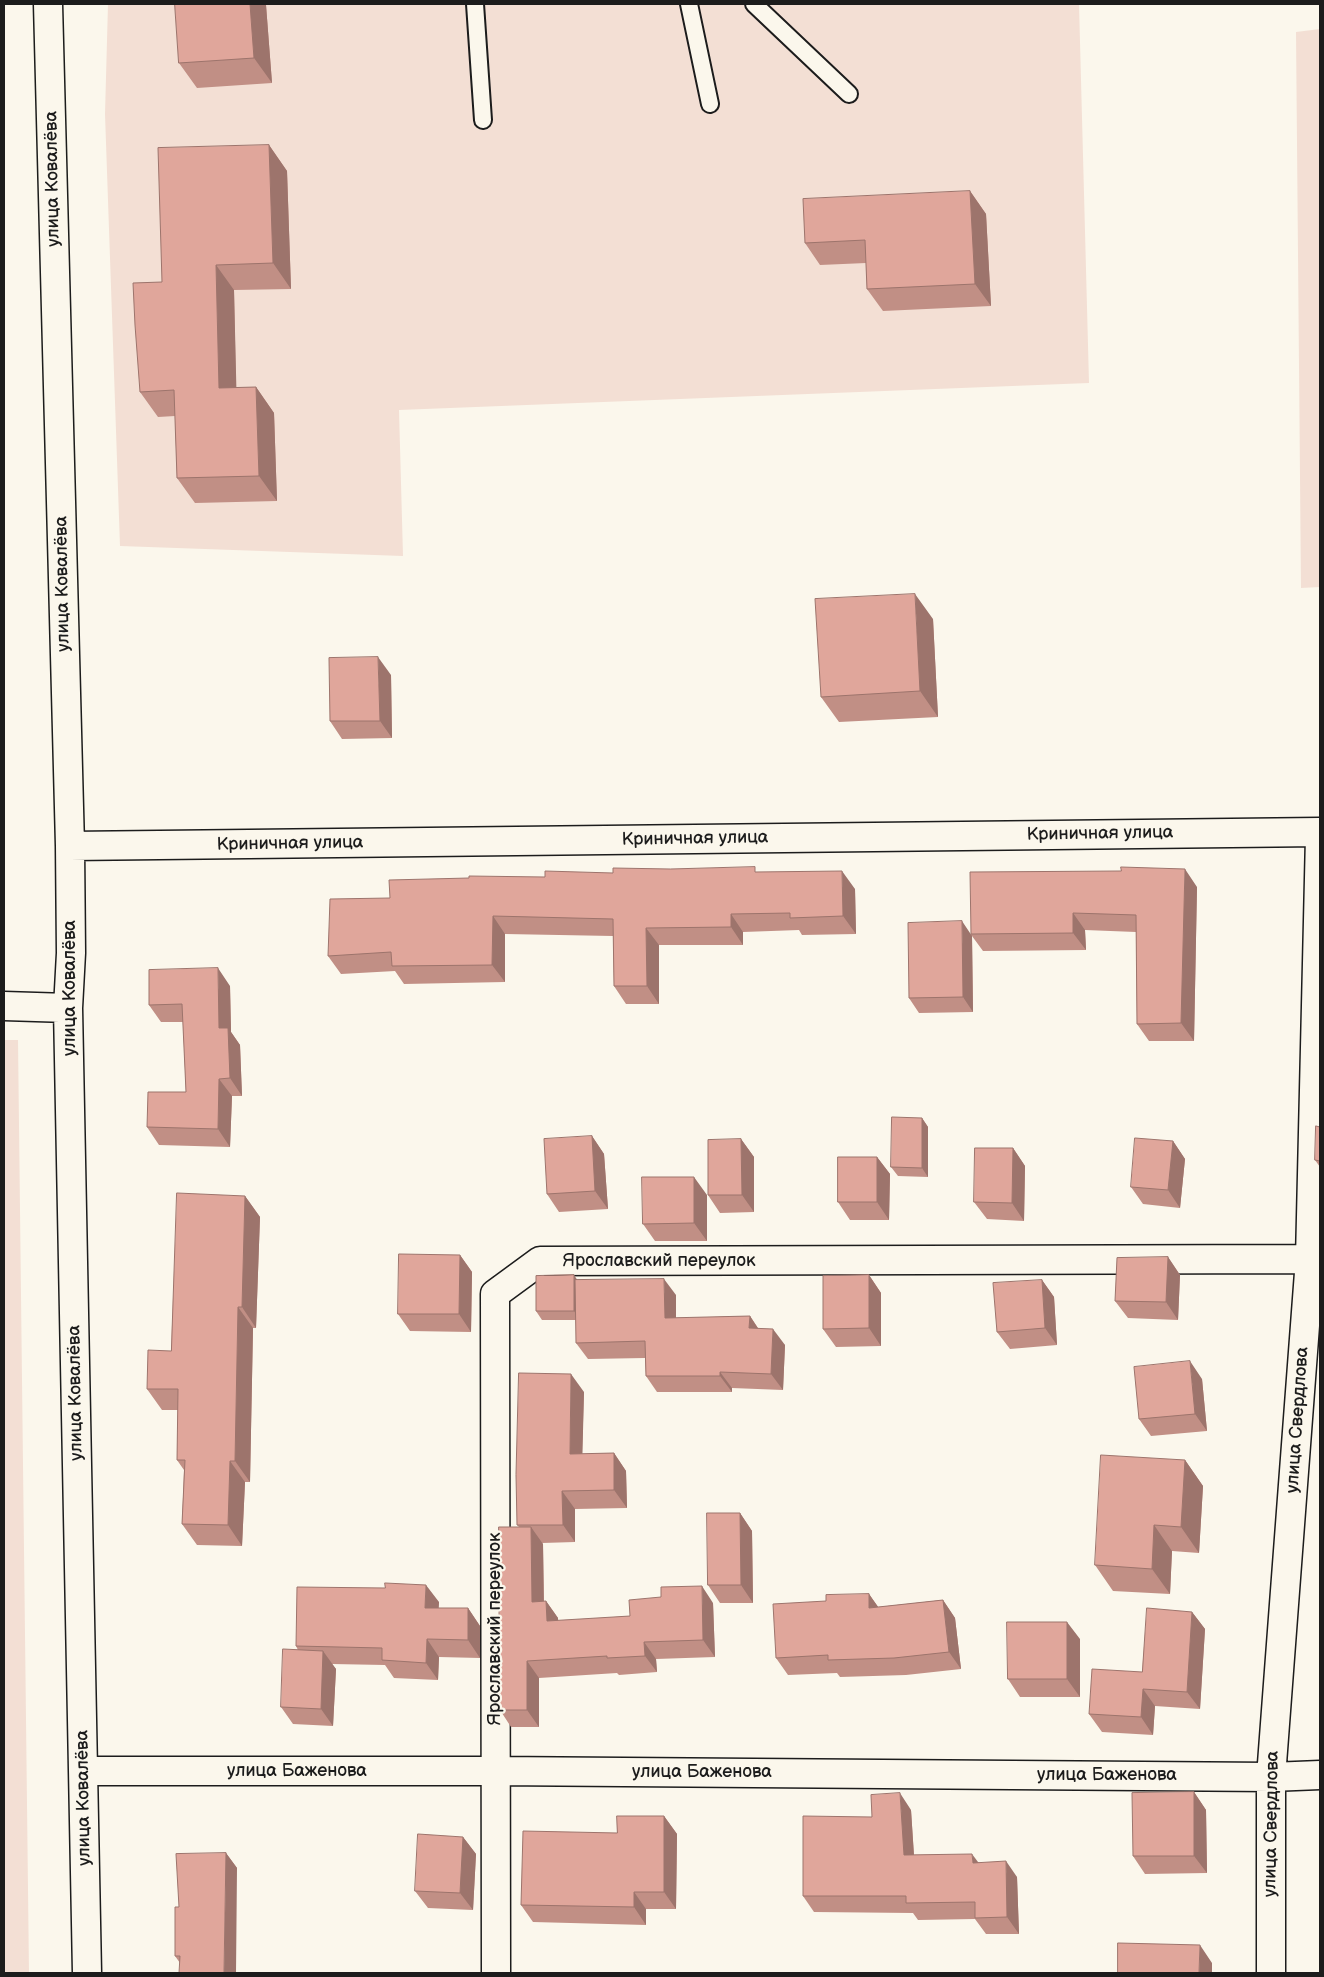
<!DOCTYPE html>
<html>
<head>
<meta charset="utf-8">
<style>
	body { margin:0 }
	#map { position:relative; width:1324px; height:1977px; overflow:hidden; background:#fbf7ec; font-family:"Balsamiq Sans",sans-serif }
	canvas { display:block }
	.frame { position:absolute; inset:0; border:5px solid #1c1c1c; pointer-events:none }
</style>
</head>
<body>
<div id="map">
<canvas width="1324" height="1977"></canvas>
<div class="frame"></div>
</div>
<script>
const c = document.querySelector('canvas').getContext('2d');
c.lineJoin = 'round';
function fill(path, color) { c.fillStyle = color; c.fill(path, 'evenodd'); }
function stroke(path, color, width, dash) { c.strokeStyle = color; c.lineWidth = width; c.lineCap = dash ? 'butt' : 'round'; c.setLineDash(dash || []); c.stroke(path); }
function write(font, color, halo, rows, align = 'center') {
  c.font = font + ' "Balsamiq Sans",sans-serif'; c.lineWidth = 4.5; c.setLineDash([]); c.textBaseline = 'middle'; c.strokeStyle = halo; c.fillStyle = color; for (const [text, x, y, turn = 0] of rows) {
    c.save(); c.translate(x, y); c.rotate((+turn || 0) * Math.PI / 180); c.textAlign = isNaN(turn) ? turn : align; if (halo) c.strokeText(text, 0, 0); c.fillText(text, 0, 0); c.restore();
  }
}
fill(new Path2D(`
	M 108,4 L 1079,4 L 1089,383 L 399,410 L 403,556 L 120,546 L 105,114 Z
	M 1320,29 L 1320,587 L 1301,588 L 1296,32 Z
	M 4,1040 L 18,1040 L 29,1973 L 4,1973 Z`), '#f3dfd4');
const lane = new Path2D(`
	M 475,4 L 483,120
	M 689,4 L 710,104
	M 754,4 L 849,94`);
const street = new Path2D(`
	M 48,4 L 70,846 L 71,953 L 68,1008 L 87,1973
	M 70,846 L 1320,832
	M 4,1006 L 68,1008
	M 84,1771 L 495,1771 L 1271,1777 L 1320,1775
	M 496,1973 L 495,1294 L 540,1261 L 1310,1259
	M 1271,1973 L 1271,1777 L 1310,1259 L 1320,836`);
stroke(lane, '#1c1c1c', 20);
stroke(street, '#1c1c1c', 31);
stroke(lane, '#fbf7ec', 16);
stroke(street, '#fbf7ec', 28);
fill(new Path2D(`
	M 175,4 L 266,4 L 266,5 L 272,83 L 197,88 L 179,63 Z
	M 269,145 L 287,171 L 291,289 L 234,290 L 236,388 L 256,387 L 274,413 L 277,501 L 195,503 L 177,478 L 175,416 L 158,417 L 140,392 L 162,282 Z
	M 970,191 L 986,214 L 991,306 L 883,311 L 867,289 L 866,263 L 820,265 L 805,243 Z
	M 933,619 L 938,717 L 839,722 L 821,697 Z
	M 391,675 L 392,738 L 342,739 L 330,721 Z
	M 758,872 L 855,889 L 856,934 L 802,935 L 799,930 L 743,932 L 743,945 L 659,945 L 659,1004 L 626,1004 L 614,986 L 613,936 L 505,934 L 505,982 L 404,984 L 395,971 L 341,974 L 328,956 L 390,898 L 545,877 L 613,873 Z
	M 1197,887 L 1194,1041 L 1149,1041 L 1137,1024 L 1136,932 L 1085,930 L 1086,950 L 983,951 L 972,936 L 973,1012 L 919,1013 L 909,998 L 971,934 Z
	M 230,986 L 231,1032 L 240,1045 L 242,1096 L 232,1096 L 230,1147 L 159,1145 L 147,1127 L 186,1092 L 183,1022 L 161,1022 L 149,1005 Z
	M 922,1118 L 928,1127 L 928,1177 L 898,1176 L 891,1167 Z
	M 1320,1127 L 1320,1167 L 1315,1160 Z
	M 592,1136 L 604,1154 L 608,1209 L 559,1212 L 547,1194 Z
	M 741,1139 L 754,1157 L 754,1212 L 720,1213 L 708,1195 Z
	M 1173,1141 L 1185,1159 L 1180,1208 L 1143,1204 L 1131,1187 Z
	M 1013,1148 L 1025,1166 L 1024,1221 L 987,1219 L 974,1202 Z
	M 877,1157 L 890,1174 L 889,1220 L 850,1220 L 838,1202 Z
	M 707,1195 L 707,1241 L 655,1241 L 643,1224 Z
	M 245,1196 L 260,1217 L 256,1328 L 253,1328 L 250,1482 L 245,1482 L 242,1546 L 197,1545 L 182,1524 L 184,1470 L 177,1460 L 178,1410 L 162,1410 L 147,1389 L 171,1351 Z
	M 460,1255 L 472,1272 L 471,1332 L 410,1331 L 398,1314 Z
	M 1168,1257 L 1180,1275 L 1178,1320 L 1128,1318 L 1115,1301 Z
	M 869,1275 L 881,1293 L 881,1346 L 836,1347 L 823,1329 Z
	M 578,1280 L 676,1295 L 676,1318 L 750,1316 L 758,1328 L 785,1345 L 783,1390 L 732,1388 L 732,1392 L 657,1392 L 646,1376 L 645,1358 L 588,1359 L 576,1343 L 576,1320 L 542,1320 L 536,1311 Z
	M 1042,1280 L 1054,1297 L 1057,1345 L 1010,1349 L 997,1332 Z
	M 1202,1379 L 1207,1431 L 1151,1436 L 1139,1419 Z
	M 584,1392 L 582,1454 L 614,1453 L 626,1471 L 627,1508 L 575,1509 L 575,1542 L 542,1543 L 543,1544 L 544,1602 L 546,1601 L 558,1618 L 558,1621 L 630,1616 L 713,1603 L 715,1657 L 656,1659 L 657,1672 L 619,1675 L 617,1673 L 539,1678 L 539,1727 L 511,1727 L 500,1710 L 519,1527 L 517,1525 Z
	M 1185,1460 L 1203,1486 L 1199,1553 L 1172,1551 L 1170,1594 L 1113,1591 L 1095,1565 Z
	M 740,1513 L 752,1531 L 753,1603 L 720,1603 L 708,1585 Z
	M 385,1588 L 439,1602 L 438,1608 L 468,1608 L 480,1626 L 480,1658 L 439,1657 L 438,1680 L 394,1678 L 385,1665 L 332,1664 L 336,1669 L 333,1726 L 293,1724 L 281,1707 L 298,1650 L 296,1646 Z
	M 869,1594 L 878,1607 L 943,1600 L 955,1618 L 961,1669 L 906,1675 L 840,1677 L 837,1673 L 788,1675 L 776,1658 L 826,1601 Z
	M 1192,1612 L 1205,1629 L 1200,1709 L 1155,1706 L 1153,1735 L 1102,1732 L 1089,1714 L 1142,1672 Z
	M 1080,1639 L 1080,1697 L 1020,1697 L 1008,1679 Z
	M 1194,1792 L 1206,1810 L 1207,1873 L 1145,1874 L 1133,1856 Z
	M 911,1810 L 914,1855 L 978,1862 L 1017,1877 L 1019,1934 L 986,1934 L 975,1919 L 918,1920 L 913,1913 L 814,1912 L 803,1896 L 872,1817 Z
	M 664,1816 L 677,1834 L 676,1909 L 646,1909 L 646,1925 L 533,1922 L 521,1905 L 617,1833 Z
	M 463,1837 L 476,1854 L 473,1910 L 428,1908 L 415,1891 Z
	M 226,1853 L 237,1868 L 180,1963 L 175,1956 L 179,1907 Z`), '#c18f85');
fill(new Path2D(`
	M 250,4 L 266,4 L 266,5 L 272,83 L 254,58 Z
	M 269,145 L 287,171 L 291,289 L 273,263 Z
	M 970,191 L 986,214 L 991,306 L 975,284 Z
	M 216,265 L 234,290 L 237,414 L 219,388 Z
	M 256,387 L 274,413 L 277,501 L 259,476 Z
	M 915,594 L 933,619 L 938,717 L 920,691 Z
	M 378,657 L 391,675 L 392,738 L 380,721 Z
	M 1185,869 L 1197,887 L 1194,1041 L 1181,1023 Z
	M 842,871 L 855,889 L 856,934 L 843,916 Z
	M 1073,913 L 1085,930 L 1086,950 L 1073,933 Z
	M 731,914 L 743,932 L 743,945 L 731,927 Z
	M 493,916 L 505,934 L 505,982 L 492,965 Z
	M 962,921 L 972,936 L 973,1012 L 963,997 Z
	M 646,928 L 659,945 L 659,1004 L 647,986 Z
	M 218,968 L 230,986 L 231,1032 L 240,1045 L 242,1096 L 230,1078 L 219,1028 Z
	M 219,1079 L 232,1096 L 230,1147 L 218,1129 Z
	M 922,1118 L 928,1127 L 928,1177 L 922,1168 Z
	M 592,1136 L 604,1154 L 608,1209 L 595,1191 Z
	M 741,1139 L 754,1157 L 754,1212 L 742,1195 Z
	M 1173,1141 L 1185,1159 L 1180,1208 L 1168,1190 Z
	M 1013,1148 L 1025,1166 L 1024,1221 L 1012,1203 Z
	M 877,1157 L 890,1174 L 889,1220 L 877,1202 Z
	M 694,1177 L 707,1195 L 707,1241 L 694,1223 Z
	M 245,1196 L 260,1217 L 256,1328 L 242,1307 Z
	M 460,1255 L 472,1272 L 471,1332 L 459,1314 Z
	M 1168,1257 L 1180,1275 L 1178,1320 L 1166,1302 Z
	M 574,1275 L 580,1284 L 580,1320 L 574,1311 Z
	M 869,1275 L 881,1293 L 881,1346 L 869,1328 Z
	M 664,1279 L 676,1295 L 676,1334 L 665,1318 Z
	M 1042,1280 L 1054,1297 L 1057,1345 L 1045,1328 Z
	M 238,1307 L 253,1328 L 250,1482 L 235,1461 Z
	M 750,1316 L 761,1333 L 749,1328 Z
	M 773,1329 L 785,1345 L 783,1390 L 771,1374 Z
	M 1190,1361 L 1202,1379 L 1207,1431 L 1195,1414 Z
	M 720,1372 L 732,1388 L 732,1392 L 720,1376 Z
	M 571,1374 L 584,1392 L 582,1471 L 570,1454 Z
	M 614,1453 L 626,1471 L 627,1508 L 614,1490 Z
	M 1185,1460 L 1203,1486 L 1199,1553 L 1181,1527 Z
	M 230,1461 L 245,1482 L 242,1546 L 228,1525 Z
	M 562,1491 L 575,1509 L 575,1542 L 563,1525 Z
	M 740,1513 L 752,1531 L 753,1603 L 741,1585 Z
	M 1154,1525 L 1172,1551 L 1170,1594 L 1152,1569 Z
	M 531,1527 L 543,1544 L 544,1619 L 532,1602 Z
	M 426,1585 L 439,1602 L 438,1625 L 425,1608 Z
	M 702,1586 L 713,1603 L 715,1657 L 703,1640 Z
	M 869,1594 L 881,1611 L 869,1608 Z
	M 943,1600 L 955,1618 L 961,1669 L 949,1652 Z
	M 546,1601 L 558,1618 L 559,1638 L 547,1621 Z
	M 468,1608 L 480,1626 L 480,1658 L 468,1640 Z
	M 1192,1612 L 1205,1629 L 1200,1709 L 1187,1692 Z
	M 1067,1622 L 1080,1639 L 1080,1697 L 1067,1679 Z
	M 427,1639 L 439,1657 L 438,1680 L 426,1663 Z
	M 644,1642 L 656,1659 L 657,1672 L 645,1656 Z
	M 323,1651 L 336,1669 L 333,1726 L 321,1709 Z
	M 527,1661 L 539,1678 L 539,1727 L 527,1710 Z
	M 1143,1689 L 1155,1706 L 1153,1735 L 1141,1717 Z
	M 1194,1792 L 1206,1810 L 1207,1873 L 1194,1856 Z
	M 900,1793 L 911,1810 L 915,1872 L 904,1855 Z
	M 664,1816 L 677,1834 L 676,1909 L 664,1892 Z
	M 463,1837 L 476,1854 L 473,1910 L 460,1893 Z
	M 226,1853 L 237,1868 L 236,1973 L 224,1973 Z
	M 972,1854 L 984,1870 L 973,1863 Z
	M 1006,1861 L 1017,1877 L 1019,1934 L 1007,1917 Z
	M 634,1892 L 646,1909 L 646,1925 L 634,1907 Z
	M 1200,1945 L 1212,1963 L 1212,1973 L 1199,1973 Z`), '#9d746c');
const building = new Path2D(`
	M 175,4 L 250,4 L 254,58 L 179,63 Z
	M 269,145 L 273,263 L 216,265 L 219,388 L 256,387 L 259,476 L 177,478 L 174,390 L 140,392 L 135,325 L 133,283 L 162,282 L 158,148 Z
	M 970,191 L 975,284 L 867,289 L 865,240 L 805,243 L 803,199 Z
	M 915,594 L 920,691 L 821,697 L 815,599 Z
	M 378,657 L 380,721 L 330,721 L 329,658 Z
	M 755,867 L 755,872 L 842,871 L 843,916 L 790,918 L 790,913 L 731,914 L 731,927 L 646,928 L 647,986 L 614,986 L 613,919 L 493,916 L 492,965 L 392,966 L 391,952 L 328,956 L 330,899 L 390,898 L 389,880 L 469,878 L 469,876 L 545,877 L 545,871 L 613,873 L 613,868 L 670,869 Z
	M 1121,867 L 1185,869 L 1181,1023 L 1137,1024 L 1136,915 L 1073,913 L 1073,933 L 971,934 L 970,872 L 1121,871 Z
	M 962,921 L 963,997 L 909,998 L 908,923 Z
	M 218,968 L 219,1028 L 228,1028 L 230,1078 L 219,1079 L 218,1129 L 147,1127 L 148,1092 L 186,1092 L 182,1004 L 149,1005 L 149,970 Z
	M 892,1117 L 922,1118 L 922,1168 L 891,1167 Z
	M 1316,1126 L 1320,1127 L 1320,1161 L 1315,1160 Z
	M 592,1136 L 595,1191 L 547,1194 L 544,1139 Z
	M 1135,1138 L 1173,1141 L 1168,1190 L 1131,1187 Z
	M 741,1139 L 742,1195 L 708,1195 L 708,1140 Z
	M 975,1148 L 1013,1148 L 1012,1203 L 974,1202 Z
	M 838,1157 L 877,1157 L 877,1202 L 838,1202 Z
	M 642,1177 L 694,1177 L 694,1223 L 643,1224 Z
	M 177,1193 L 245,1196 L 242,1307 L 238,1307 L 235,1461 L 230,1461 L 228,1525 L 182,1524 L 185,1460 L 177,1460 L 178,1389 L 147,1389 L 148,1350 L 171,1351 Z
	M 399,1254 L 460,1255 L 459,1314 L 398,1314 Z
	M 1168,1257 L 1166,1302 L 1115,1301 L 1117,1258 Z
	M 574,1275 L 574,1311 L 536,1311 L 536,1276 Z
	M 869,1275 L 869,1328 L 823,1329 L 823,1276 Z
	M 664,1279 L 665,1318 L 750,1316 L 749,1328 L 773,1329 L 771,1374 L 720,1372 L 720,1376 L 646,1376 L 645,1341 L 576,1343 L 575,1280 Z
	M 1042,1280 L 1045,1328 L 997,1332 L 993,1283 Z
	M 1190,1361 L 1195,1414 L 1139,1419 L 1134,1367 Z
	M 519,1373 L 571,1374 L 570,1454 L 614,1453 L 614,1490 L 562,1491 L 563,1525 L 517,1525 L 516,1475 Z
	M 1101,1455 L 1185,1460 L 1181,1527 L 1154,1525 L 1152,1569 L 1095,1565 Z
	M 707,1513 L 740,1513 L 741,1585 L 708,1585 Z
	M 499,1527 L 531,1527 L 532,1602 L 546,1601 L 547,1621 L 630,1616 L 629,1600 L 661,1597 L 661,1587 L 702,1586 L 703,1640 L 644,1642 L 645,1656 L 607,1658 L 607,1656 L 527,1661 L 527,1710 L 500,1710 Z
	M 385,1583 L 426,1585 L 425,1608 L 468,1608 L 468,1640 L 427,1639 L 426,1663 L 382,1660 L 382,1648 L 296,1646 L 297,1587 L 385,1588 Z
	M 869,1594 L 869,1608 L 943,1600 L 949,1652 L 894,1658 L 828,1660 L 828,1655 L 776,1658 L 773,1604 L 826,1601 L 826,1595 Z
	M 1147,1608 L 1192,1612 L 1187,1692 L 1143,1689 L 1141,1717 L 1089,1714 L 1092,1669 L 1142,1672 Z
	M 1007,1622 L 1067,1622 L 1067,1679 L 1008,1679 Z
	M 283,1649 L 323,1651 L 321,1709 L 281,1707 Z
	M 1194,1792 L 1194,1856 L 1133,1856 L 1132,1793 Z
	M 900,1793 L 904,1855 L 972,1854 L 973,1863 L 1006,1861 L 1007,1917 L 975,1918 L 975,1902 L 906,1903 L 906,1896 L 803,1896 L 803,1816 L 872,1817 L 871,1795 Z
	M 617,1816 L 664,1816 L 664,1892 L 634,1892 L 634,1907 L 521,1905 L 523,1831 L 617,1833 Z
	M 418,1834 L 463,1837 L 460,1893 L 415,1891 Z
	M 226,1853 L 224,1973 L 179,1973 L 180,1956 L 175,1956 L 175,1907 L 179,1907 L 176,1854 Z
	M 1118,1943 L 1200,1945 L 1199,1973 L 1118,1973 Z`);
fill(building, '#e0a69b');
stroke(building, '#9d746c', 1);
write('18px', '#1c1c1c', '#fbf7ec', [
	["улица Ковалёва",53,179,-91],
	["улица Ковалёва",63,584,-91],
	["Криничная улица",1100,834,-1],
	["Криничная улица",695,839,-1],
	["Криничная улица",290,844,-1],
	["улица Ковалёва",70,988,-90],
	["Ярославский переулок",659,1261],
	["улица Ковалёва",76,1393,-91],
	["улица Свердлова",1298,1420,-86],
	["Ярославский переулок",495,1629,-90],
	["улица Баженова",297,1771],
	["улица Баженова",702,1772],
	["улица Баженова",1107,1775],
	["улица Ковалёва",84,1798,-91],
	["улица Свердлова",1272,1824,-89]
]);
</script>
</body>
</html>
